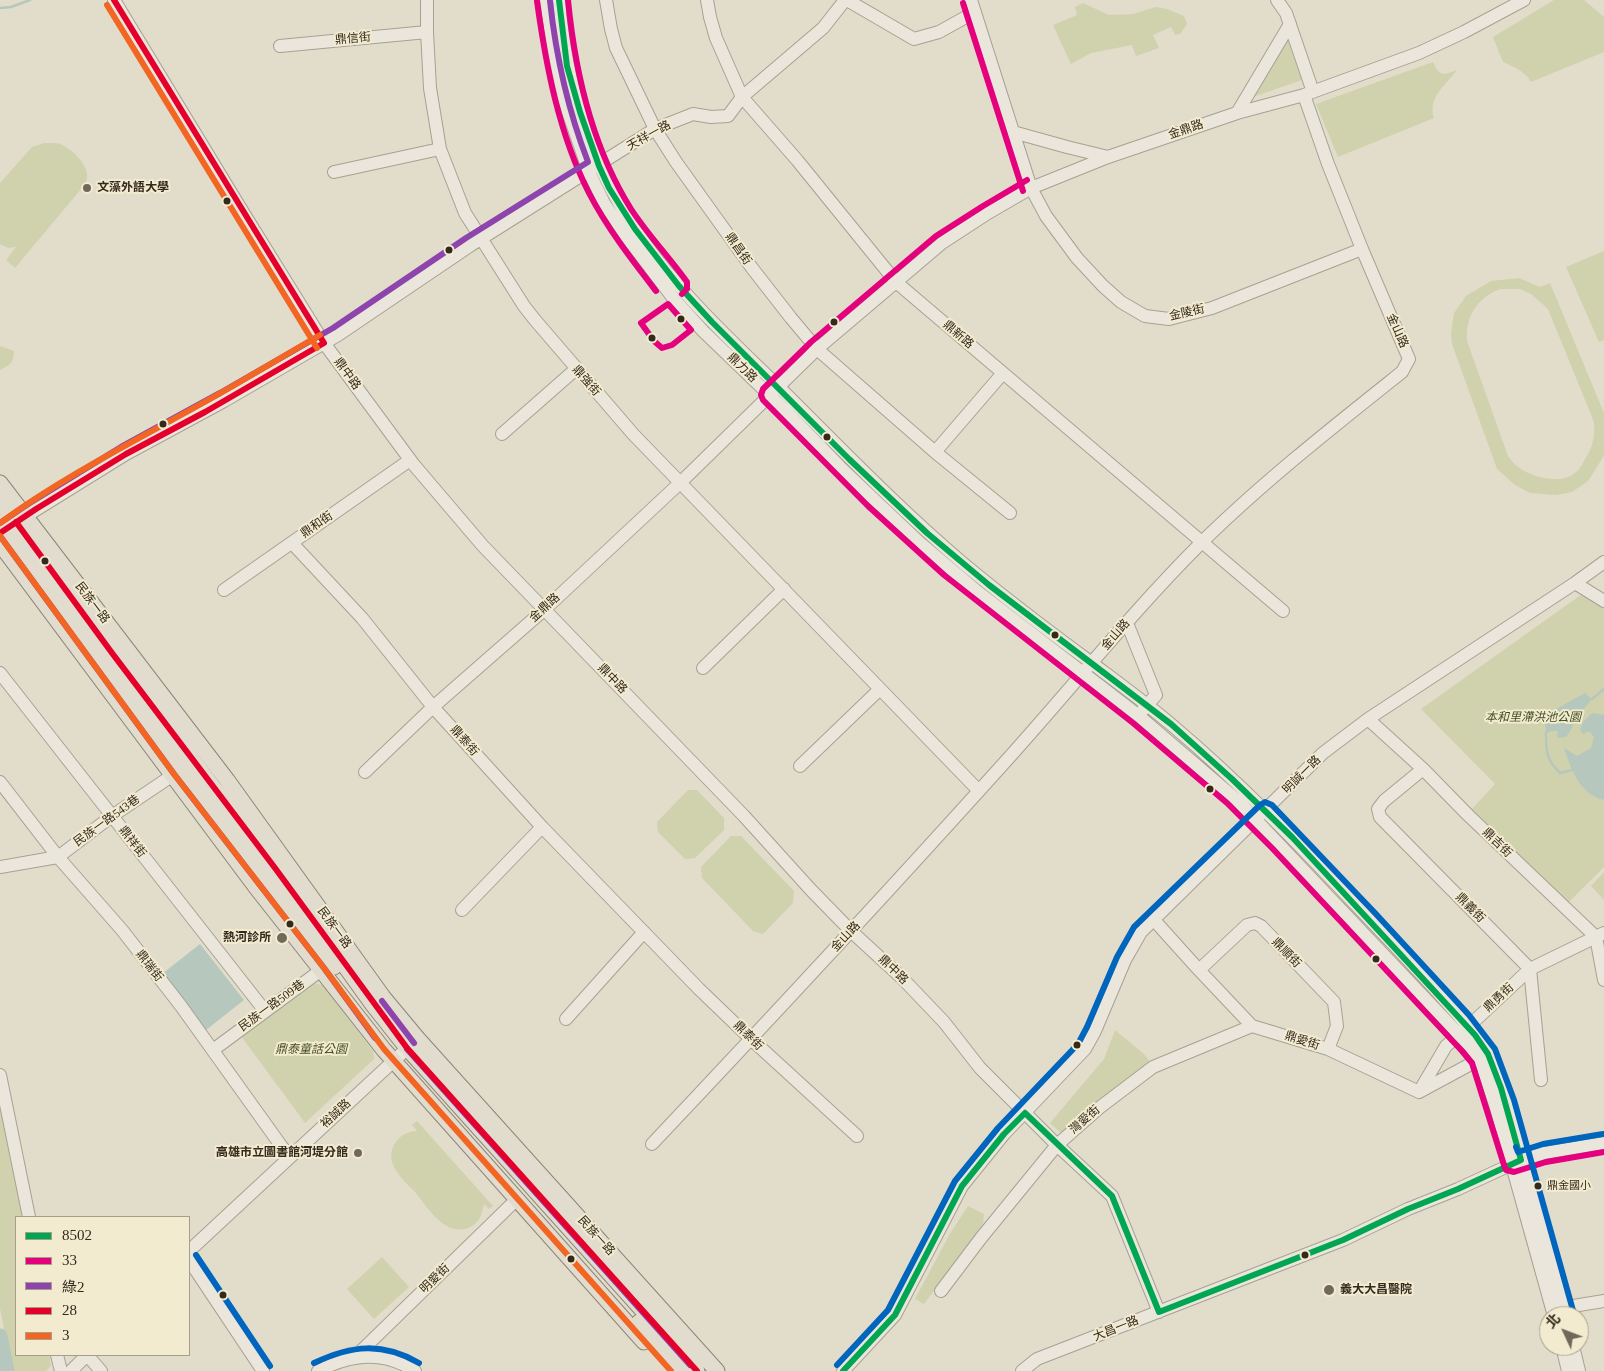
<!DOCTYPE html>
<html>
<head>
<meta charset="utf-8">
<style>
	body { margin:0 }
	#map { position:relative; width:1604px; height:1371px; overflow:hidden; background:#e2dccb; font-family:"Times New Roman","Noto Sans TC",serif }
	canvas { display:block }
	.legend { position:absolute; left:15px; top:1216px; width:175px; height:140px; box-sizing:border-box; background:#f3ebd0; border:1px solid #a79d88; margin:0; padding:6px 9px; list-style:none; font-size:15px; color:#34291d }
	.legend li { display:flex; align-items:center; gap:10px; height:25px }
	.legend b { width:25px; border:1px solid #a79d88 }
	.north { position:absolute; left:1539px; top:1306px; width:50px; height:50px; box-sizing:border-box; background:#f3ebd0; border:1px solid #a79d88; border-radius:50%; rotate:313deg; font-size:14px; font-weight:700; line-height:20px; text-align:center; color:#34291d }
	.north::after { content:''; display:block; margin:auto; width:18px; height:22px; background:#71685a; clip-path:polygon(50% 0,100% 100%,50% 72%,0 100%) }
</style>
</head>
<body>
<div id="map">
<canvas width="1604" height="1371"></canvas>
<ul class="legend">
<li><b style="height:6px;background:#00a651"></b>8502</li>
<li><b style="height:6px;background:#e5007d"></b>33</li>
<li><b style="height:6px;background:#8e44ad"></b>綠2</li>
<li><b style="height:6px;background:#e4002b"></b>28</li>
<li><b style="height:6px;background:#f26522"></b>3</li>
</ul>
<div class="north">北</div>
</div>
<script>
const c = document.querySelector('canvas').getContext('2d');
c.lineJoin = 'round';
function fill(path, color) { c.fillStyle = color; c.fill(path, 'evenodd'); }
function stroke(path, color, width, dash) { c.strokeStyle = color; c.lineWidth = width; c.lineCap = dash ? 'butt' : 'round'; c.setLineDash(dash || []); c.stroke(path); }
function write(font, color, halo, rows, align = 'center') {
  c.font = font + ' "Times New Roman","Noto Sans TC",serif'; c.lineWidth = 4; c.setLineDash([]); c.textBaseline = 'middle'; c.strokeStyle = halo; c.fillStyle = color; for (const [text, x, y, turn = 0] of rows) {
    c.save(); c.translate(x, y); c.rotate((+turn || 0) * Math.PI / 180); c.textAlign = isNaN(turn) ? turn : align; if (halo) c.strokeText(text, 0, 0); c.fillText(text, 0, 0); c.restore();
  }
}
fill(new Path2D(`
	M 1554,0 L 1584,0 L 1604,17 L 1604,52 L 1531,82 C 1525,71 1514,67 1503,62 L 1493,37 Z
	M 1083,3 L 1109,15 L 1133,14 L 1156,7 L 1167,9 L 1184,16 L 1187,24 L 1180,34 L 1175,35 L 1171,27 L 1153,35 L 1159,48 L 1136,56 L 1132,45 L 1091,53 L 1071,64 L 1053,25 L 1077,15 L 1075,7 Z
	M 1287,38 L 1302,80 L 1253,97 Z
	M 1433,62 C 1439,77 1444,75 1457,70 C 1447,84 1427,97 1434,118 L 1338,157 L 1316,104 Z
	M 44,143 C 48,143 52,143 56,143 C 69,145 90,165 87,179 C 86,182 83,186 81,189 L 15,268 L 6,260 L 16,247 L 8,248 L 0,244 L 0,183 L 32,147 Z
	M 1604,251 L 1604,340 L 1599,342 L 1566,267 Z
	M 1519,278 L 1540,287 L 1550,283 L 1604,413 L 1604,455 L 1602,459 L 1588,481 L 1572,492 L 1556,495 L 1530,493 L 1515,485 L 1497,469 L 1452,344 L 1451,333 L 1454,313 L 1466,296 L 1491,281 ZM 1500,289 L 1520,289 L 1531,294 L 1548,309 L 1594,422 C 1595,436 1593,447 1585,459 C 1583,463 1580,469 1576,472 C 1563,485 1532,478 1518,467 C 1514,464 1511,460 1508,456 L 1467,341 C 1465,317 1477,298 1500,289 Z
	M 0,346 L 14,351 C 14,363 10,365 0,370 Z
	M 1582,594 L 1604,609 L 1604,867 L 1568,903 L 1471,810 L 1495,784 L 1421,709 Z
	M 688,790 L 697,790 L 724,818 L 724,830 L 695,858 L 685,859 L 658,832 L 657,822 Z
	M 731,836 L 741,836 L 794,891 L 793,903 L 763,934 L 753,931 L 702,878 L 701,867 Z
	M 1604,872 L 1604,900 L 1591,886 Z
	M 312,983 L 323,985 L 373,1051 L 374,1059 L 305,1123 L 241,1036 Z
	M 1115,1030 L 1144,1054 L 1150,1062 L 1062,1134 L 1050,1123 L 1104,1059 Z
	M 0,1097 L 23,1217 L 16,1217 L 16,1355 L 49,1355 L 51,1366 L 46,1371 L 12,1371 L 0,1308 Z
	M 417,1121 L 493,1206 L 489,1209 L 484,1204 C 482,1215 479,1224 468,1228 C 444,1236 428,1208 415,1192 C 407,1184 395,1173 392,1162 C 388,1146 401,1131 417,1131 L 412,1125 Z
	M 968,1206 L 984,1214 L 983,1224 L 924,1304 L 915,1299 L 951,1232 Z
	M 382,1257 L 409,1287 L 374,1319 L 347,1289 Z`), '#d0d2ad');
fill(new Path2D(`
	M 1585,693 L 1592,699 L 1574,720 L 1572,728 L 1566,737 L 1557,738 L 1558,731 L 1552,731 L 1546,733 L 1545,721 L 1556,709 Z
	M 1592,713 L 1604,715 L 1604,799 L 1603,800 C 1579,793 1571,769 1564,748 L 1577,756 L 1591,748 L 1594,737 L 1589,731 L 1583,734 L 1580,730 L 1583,722 Z
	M 200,944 L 244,1000 L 206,1030 L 162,974 Z`), '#b6c7bd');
stroke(new Path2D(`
	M 0,8 L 11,7 L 30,0
	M 1592,699 L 1604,689
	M 1546,733 C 1546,752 1546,759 1560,773 L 1572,770`), '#b6c7bd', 2.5);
stroke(new Path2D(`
	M 0,1336 L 7,1371`), '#b6c7bd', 15);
const minor = new Path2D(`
	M 114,0 L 241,209 L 324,343 L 414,465 L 483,546 L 744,816 L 811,890 L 852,932 L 901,977 L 944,1022 L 980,1068 L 1057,1145 L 1112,1196 L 1159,1312
	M 427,0 L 427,32 L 430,88 L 440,149 L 465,213 L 524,306 L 535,320 L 633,434 L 979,791
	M 546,0 L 555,62 L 564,100 L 589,172 L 604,203 L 626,236 L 674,299 L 703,331 L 783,408 L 840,467 L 919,542 L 978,592 L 1139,716 L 1237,800 L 1469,1045 L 1480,1059 L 1496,1108 L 1554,1316
	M 559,0 C 568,112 605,204 681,288 C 712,324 747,356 781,389 C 841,449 900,510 965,565 C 1005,598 1047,630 1089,661 C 1117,682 1146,703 1173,726 C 1238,781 1297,842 1355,904 C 1396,947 1438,990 1475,1035 L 1488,1054 L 1506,1102 L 1566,1316
	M 606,0 L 611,29 L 616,48 L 655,129 L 676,162 L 752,268 L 791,318 L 817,349 L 935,452 L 1010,513
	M 707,0 L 710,17 L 716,38 L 742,97 L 797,160 L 896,282 L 1283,611
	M 847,0 L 914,39 L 939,32 L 975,12
	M 971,0 L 1031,188 L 1046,216 L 1077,258 L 1103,286 L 1121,302 L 1145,316 L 1169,319 L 1212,308 L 1362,249
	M 1277,0 L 1286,13 L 1313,92
	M 280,46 L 427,32
	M 1237,113 L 1290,24
	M 1013,132 L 1067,147 L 1108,157
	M 334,172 L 440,149
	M 502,434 L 576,369
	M 935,452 L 1003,373
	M 18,521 L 126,454 L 224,401 L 338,335 L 471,245 L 655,129 L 693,114 L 711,117 L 728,116 L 742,97 L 823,28 L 845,0
	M 292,543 L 362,618 L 433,707 L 542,827 L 699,989 L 751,1039 L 857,1136
	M 1575,583 L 1604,601
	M 224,590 L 410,460
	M 1127,623 L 1156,695 L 1143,710
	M 703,668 L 784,589
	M 0,673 L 265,1011
	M 1368,719 L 1423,769 L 1468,815 L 1596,937 L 1604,980
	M 800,766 L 880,689
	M 1423,769 L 1384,801 L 1378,809 L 1380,817 L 1530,969 L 1541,1080
	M 365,772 L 433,707 L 545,609 L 681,482 L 817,349 L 942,243 L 988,213 L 1031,188 L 1108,157 L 1237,113 L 1304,95 L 1419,53 L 1464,32 L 1524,0
	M 0,782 L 58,857 L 122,930 L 181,1006 L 282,1147 L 290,1156
	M 0,867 L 58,857 L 112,816 L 179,771
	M 462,910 L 542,827
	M 1154,920 L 1199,970 L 1252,1026 L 1328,1049 L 1419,1092 L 1480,1059
	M 1199,970 L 1247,925 L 1255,923 L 1261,926 L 1334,1002 L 1337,1026 L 1328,1049
	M 566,1019 L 644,932
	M 213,1050 L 328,965
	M 0,1075 L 29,1217
	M 1419,1092 L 1446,1046 L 1468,1027 L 1530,969 L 1604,933
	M 652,1144 C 771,1018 889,891 1005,762 C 1070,690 1131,613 1200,544 C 1263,482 1333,427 1402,372 L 1409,359 L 1362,249 L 1328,164 L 1304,95
	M 189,1251 L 414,1042
	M 189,1260 L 263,1371
	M 941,1291 L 981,1238 L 1057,1145 L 1099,1108 L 1153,1067 L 1252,1026
	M 1555,1309 L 1604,1301
	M 1562,1346 L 1568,1371
	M 1573,1346 L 1579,1371
	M 57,1355 L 61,1371
	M 87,1355 L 101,1371
	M 355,1357 L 516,1200
	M 71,1371 L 87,1355
	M 318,1371 C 351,1354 383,1350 415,1371
	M 843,1371 L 895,1315 L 962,1186 L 1004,1134 L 1085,1049 L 1095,1031 L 1125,960 L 1141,932 L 1323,753 L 1368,719 L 1575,583 L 1604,562
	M 1022,1371 L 1037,1359 L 1343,1240 L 1408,1209 L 1458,1189 L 1521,1160 L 1544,1153 L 1604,1143`);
const major = new Path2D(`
	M 0,483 L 227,780 L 383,997 L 418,1039 L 717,1371
	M 0,501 L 74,603 L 276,870 L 373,1005 L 407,1048 L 697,1371
	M 0,522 L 181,769 L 334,967
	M 0,544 L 255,886 L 384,1050 L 644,1342
	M 639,1322 L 683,1371`);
stroke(minor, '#a7a194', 14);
stroke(major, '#8c867b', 17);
stroke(minor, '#eae6dc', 12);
stroke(major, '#e1dcce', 15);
stroke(new Path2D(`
	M 559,0 L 567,66 L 580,112 L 599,166 L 609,188 L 635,229 L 679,286 L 712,322 L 849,459 L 927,533 L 989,585 L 1171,724 L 1232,779 L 1292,837 L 1475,1035 L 1488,1054 L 1501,1088 L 1521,1160 L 1458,1189 L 1408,1209 L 1343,1240 L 1159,1312
	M 1025,1113 L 1112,1196 L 1159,1312
	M 843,1371 L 895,1315 L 962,1186 L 1004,1134 L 1025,1113`), '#00a651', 6);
stroke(new Path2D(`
	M 568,0 C 575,72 592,147 631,209 C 648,235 669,257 687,282 L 687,289 L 682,294
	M 537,1 C 546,66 559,134 589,193 C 607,228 632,260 656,291
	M 963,3 L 1023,191
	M 1027,180 L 983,206 L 936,236 L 811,342 L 763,389 L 761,395 L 763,400 L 868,506 L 944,575 L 1133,723 L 1227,803 L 1272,848 L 1462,1051 L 1472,1063 L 1504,1165 L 1506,1170 L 1514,1172 L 1546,1162 L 1604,1152
	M 668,304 L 691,330 L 672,345 L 662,348 L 654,341 L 641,323 Z`), '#e5007d', 6);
stroke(new Path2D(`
	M 0,523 L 31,502 L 121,447 L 220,393 L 333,328 L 466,238 L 588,162 C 568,110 556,57 550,1
	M 0,536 L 174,774 L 324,968 L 375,1038
	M 382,1001 L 414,1043
	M 407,1049 L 690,1365`), '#8e44ad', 6);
stroke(new Path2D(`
	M 114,0 L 324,343
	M 16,522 L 112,653 L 275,868 L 407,1048 L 697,1371
	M 0,533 L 36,509 L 126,454 L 205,412 L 324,343`), '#e4002b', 6);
stroke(new Path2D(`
	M 107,5 L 317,348
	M 0,523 C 63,477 133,442 201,404 C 241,382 280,358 320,335
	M 0,536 L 174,774 L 324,968 L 384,1049 L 671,1371`), '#f26522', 6);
stroke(new Path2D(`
	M 1516,1147 L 1518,1152 L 1543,1144 L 1603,1134
	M 196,1255 L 270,1366
	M 314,1363 C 352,1345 382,1342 419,1363
	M 837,1365 L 888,1310 L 955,1181 L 998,1128 L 1078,1044 L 1087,1027 L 1117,957 L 1134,927 L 1260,805 L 1265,802 L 1272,805 L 1375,913 L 1469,1015 L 1495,1049 L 1514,1100 L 1574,1314`), '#0065bd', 6);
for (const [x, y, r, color] of [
	[87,188,5,"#71685a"],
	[227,201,4.5,"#34291d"],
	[449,250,4.5,"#34291d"],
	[681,319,4.5,"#34291d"],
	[834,322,4.5,"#34291d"],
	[652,338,4.5,"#34291d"],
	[163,424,4.5,"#34291d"],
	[827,437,4.5,"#34291d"],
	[45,561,4.5,"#34291d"],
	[1055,635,4.5,"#34291d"],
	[1210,789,4.5,"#34291d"],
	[290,924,4.5,"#34291d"],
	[282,938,6,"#71685a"],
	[1376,959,4.5,"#34291d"],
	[1077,1045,4.5,"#34291d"],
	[358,1153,5,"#71685a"],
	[1538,1186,4.5,"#34291d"],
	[1305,1255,4.5,"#34291d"],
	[571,1259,4.5,"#34291d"],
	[1329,1290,6,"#71685a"],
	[223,1295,4.5,"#34291d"]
]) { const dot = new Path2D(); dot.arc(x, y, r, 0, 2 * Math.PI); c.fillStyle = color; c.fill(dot); stroke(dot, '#f3ebd0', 2); }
write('11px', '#34291d', '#f3ebd0', [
	["鼎金國小",1547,1186]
], 'left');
write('12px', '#34291d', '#f3ebd0', [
	["鼎信街",353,39,-5],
	["金鼎路",1186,130,-19],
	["天祥一路",649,136,-29],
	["鼎昌街",738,249,55],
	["金陵街",1187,313,-13],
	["金山路",1397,331,66],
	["鼎新路",958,335,40],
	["鼎力路",742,368,44],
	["鼎中路",347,374,54],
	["鼎強街",586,381,49],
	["鼎和街",317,525,-35],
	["民族一路",92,603,53],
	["金鼎路",545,608,-42],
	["金山路",1116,635,-49],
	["鼎中路",612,679,46],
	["鼎泰街",464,741,49],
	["明誠一路",1302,775,-45],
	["民族一路543巷",107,821,-36],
	["鼎祥街",132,842,52],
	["鼎吉街",1497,843,44],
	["鼎義街",1470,908,45],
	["民族一路",334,928,54],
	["金山路",846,937,-47],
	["鼎順街",1286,953,46],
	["鼎瑞街",149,966,52],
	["鼎中路",893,970,44],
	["鼎勇街",1499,998,-43],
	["民族一路509巷",272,1006,-36],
	["鼎泰街",748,1036,44],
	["鼎愛街",1302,1041,18],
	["裕誠路",336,1114,-43],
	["灣愛街",1085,1120,-41],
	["民族一路",596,1236,48],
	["明愛街",435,1279,-44],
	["大昌一路",1116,1329,-22]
]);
write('bold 12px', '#34291d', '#f3ebd0', [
	["文藻外語大學",97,188],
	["熱河診所",271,938,"right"],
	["高雄市立圖書館河堤分館",348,1153,"right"],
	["義大大昌醫院",1340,1290]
], 'left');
write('italic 12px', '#435024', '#f3ebd0', [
	["本和里滯洪池公園",1533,718],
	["鼎泰童話公園",311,1050]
]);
</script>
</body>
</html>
